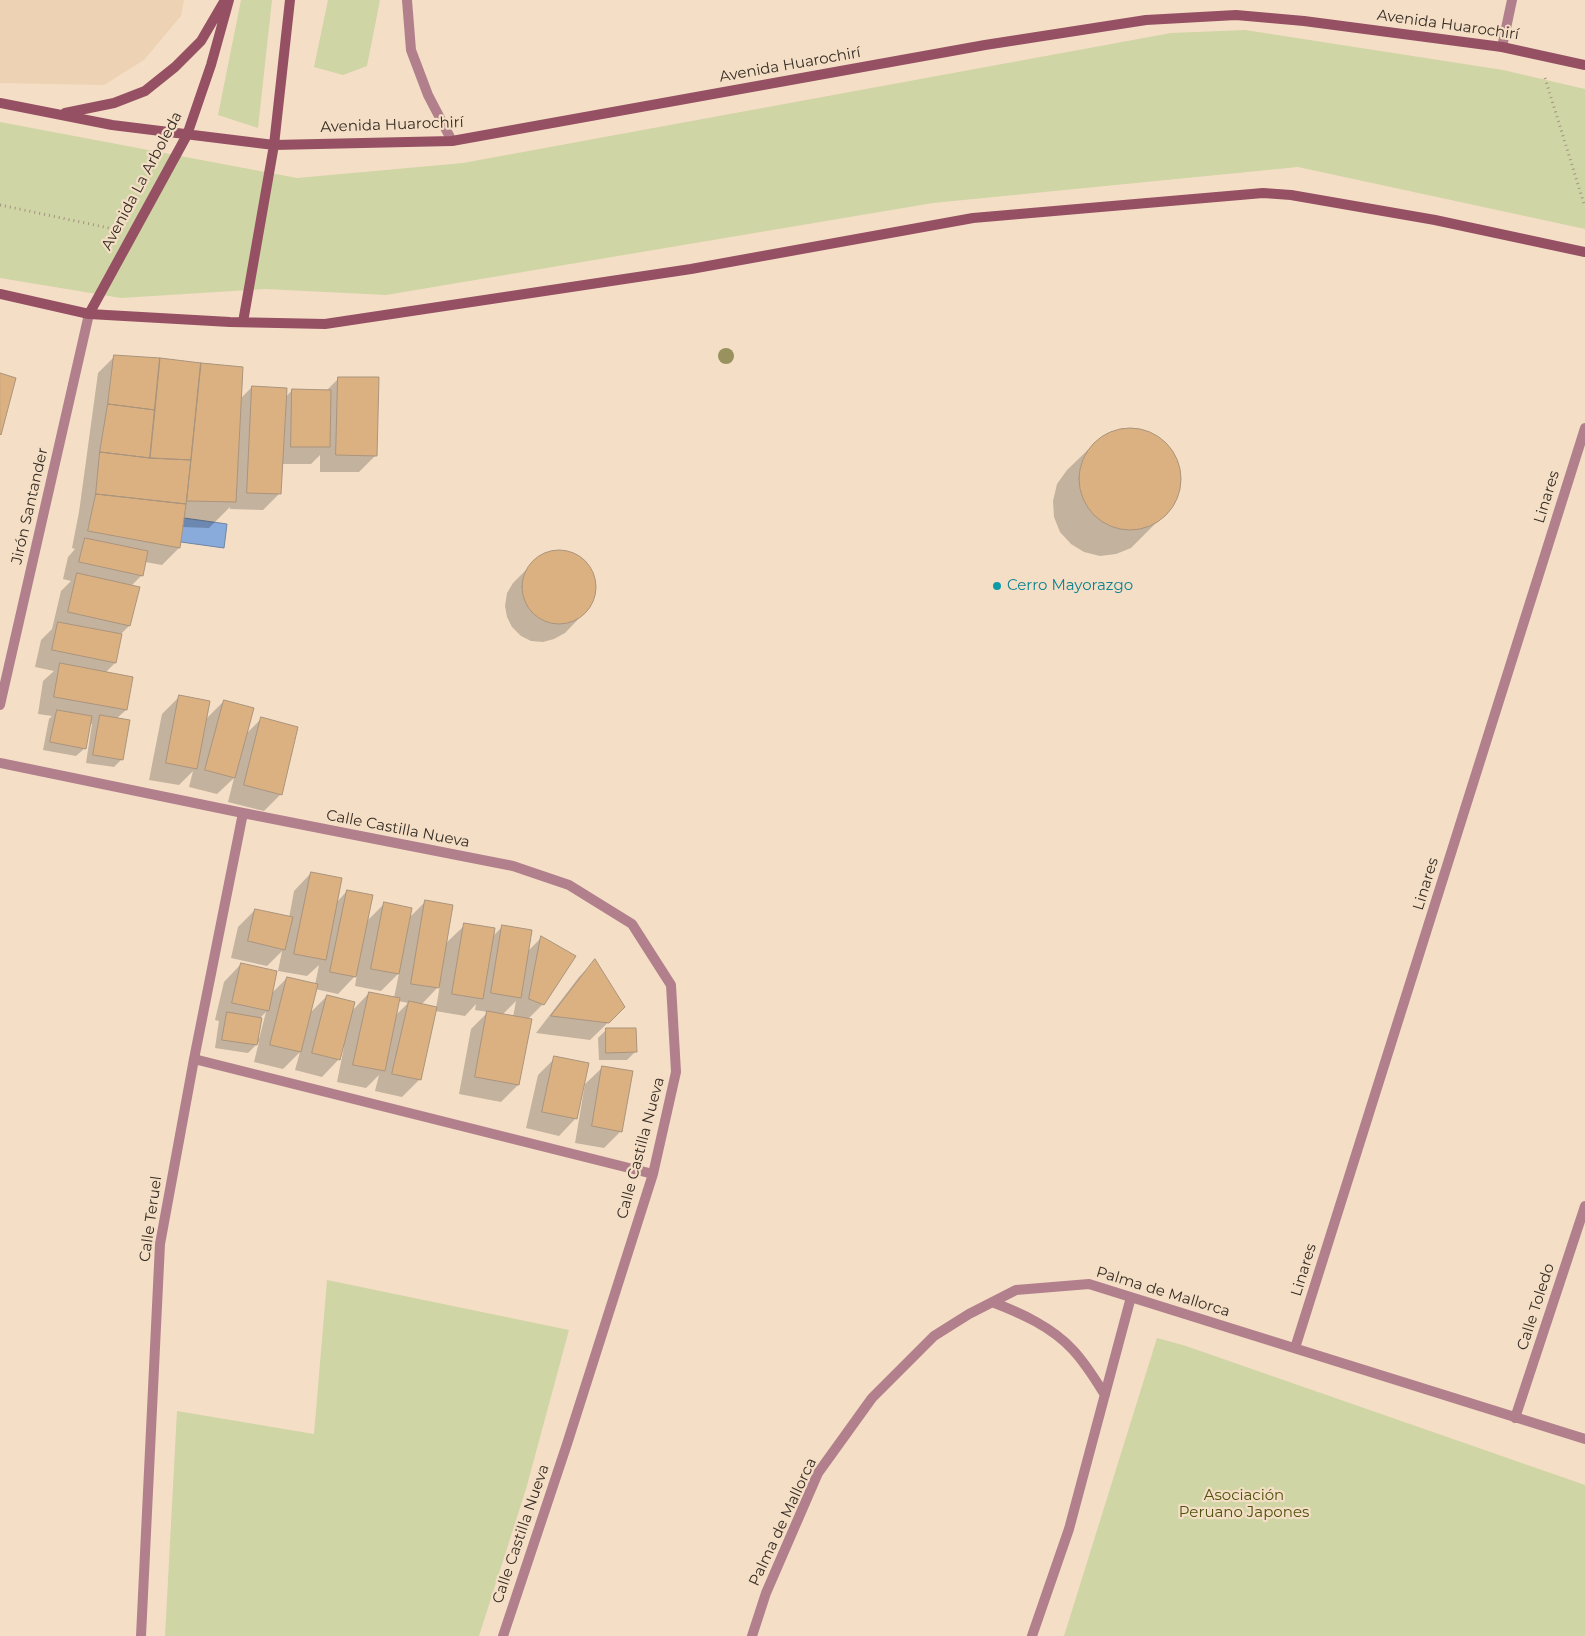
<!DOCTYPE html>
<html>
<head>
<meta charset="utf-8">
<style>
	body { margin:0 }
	canvas { display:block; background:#f4dec6 }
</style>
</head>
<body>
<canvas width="1585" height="1636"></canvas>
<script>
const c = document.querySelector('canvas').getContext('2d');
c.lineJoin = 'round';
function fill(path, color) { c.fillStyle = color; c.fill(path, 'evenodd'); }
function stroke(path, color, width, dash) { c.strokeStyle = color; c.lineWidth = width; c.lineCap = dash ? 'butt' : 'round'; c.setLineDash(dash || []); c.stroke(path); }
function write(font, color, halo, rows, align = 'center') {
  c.font = font + ' Montserrat,sans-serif'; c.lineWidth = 4.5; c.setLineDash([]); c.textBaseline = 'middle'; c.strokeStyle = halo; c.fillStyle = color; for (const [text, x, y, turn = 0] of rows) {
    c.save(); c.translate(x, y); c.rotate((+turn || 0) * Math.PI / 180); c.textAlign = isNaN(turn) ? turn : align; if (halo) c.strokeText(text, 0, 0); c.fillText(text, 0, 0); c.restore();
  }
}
fill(new Path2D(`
	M 0,0 L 184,0 L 181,16 L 144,60 L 104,85 L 0,83 Z`), '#edd2b4');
fill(new Path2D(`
	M 241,0 L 272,0 L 258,128 L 218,115 Z
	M 328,0 L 380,0 L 367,66 L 343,75 L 314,67 Z
	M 1245,30 L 1503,70 L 1585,89 L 1585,229 L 1298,167 L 933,203 L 386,295 L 265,289 L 121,298 L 0,278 L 0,122 L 297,178 L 463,163 L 1171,33 Z
	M 327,1280 L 569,1330 L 526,1489 L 479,1636 L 165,1636 L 177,1411 L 314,1434 Z
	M 1157,1338 L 1186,1346 L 1585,1485 L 1585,1636 L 1064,1636 Z`), '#d0d5a5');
const water = new Path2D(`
	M 184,518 L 227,524 L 224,548 L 181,542 Z`);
fill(water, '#88abdc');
stroke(water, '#6f85a4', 1);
fill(new Path2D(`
	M 115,356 L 202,364 L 240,399 L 252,387 L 285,398 L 292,390 L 326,391 L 339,378 L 376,455 L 359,472 L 320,472 L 320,455 L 311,464 L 282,464 L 280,493 L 263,510 L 230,509 L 230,507 L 209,528 L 182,527 L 179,548 L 162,565 L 145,562 L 142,575 L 131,586 L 129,626 L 121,634 L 115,663 L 105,673 L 126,710 L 116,719 L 122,759 L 114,767 L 86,763 L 92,724 L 89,723 L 85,748 L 76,756 L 43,750 L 49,719 L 52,716 L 38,714 L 43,681 L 54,671 L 35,667 L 41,640 L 52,629 L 61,591 L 71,581 L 63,579 L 68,557 L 75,549 L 72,548 L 79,512 L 98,373 Z
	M 1124,428 L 1141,429 L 1157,436 L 1170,448 L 1178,463 L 1180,480 L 1177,496 L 1169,510 L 1131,548 L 1116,554 L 1100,556 L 1084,552 L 1071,544 L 1060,532 L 1054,517 L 1053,501 L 1057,484 L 1067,470 L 1094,444 L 1107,433 Z
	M 564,551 L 575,555 L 586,562 L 592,572 L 596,583 L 595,596 L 590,607 L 565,633 L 554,639 L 543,642 L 531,641 L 521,636 L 512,627 L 507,617 L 505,606 L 507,593 L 513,583 L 540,556 L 551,552 Z
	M 179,697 L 205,720 L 224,701 L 246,734 L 261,719 L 281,794 L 264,811 L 228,802 L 234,778 L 217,794 L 189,787 L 193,771 L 179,785 L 149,780 L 162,714 Z
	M 311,873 L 336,903 L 347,891 L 366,922 L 384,904 L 409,918 L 425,902 L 445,944 L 465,925 L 492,937 L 502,927 L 527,952 L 542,937 L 543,1004 L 528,1019 L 530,1020 L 518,1085 L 501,1102 L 459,1094 L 471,1029 L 488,1012 L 475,1010 L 476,1004 L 465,1016 L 435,1011 L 419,1080 L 402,1097 L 375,1091 L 379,1075 L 366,1088 L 337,1082 L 344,1047 L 342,1046 L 339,1059 L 322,1077 L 295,1070 L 300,1052 L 283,1069 L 254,1062 L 259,1042 L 248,1053 L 215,1048 L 219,1021 L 215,1020 L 224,982 L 241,964 L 271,994 L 287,978 L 315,985 L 319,965 L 307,976 L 278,971 L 282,951 L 267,966 L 231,958 L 238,927 L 255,910 L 289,918 L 294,891 ZM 399,973 L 394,998 L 369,993 L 352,1011 L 327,996 L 309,1014 L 315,989 L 338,994 L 357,974 L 355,986 L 381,991 ZM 440,985 L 436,1008 L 421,1005 ZM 398,1001 L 408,1003 L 395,1016 ZM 516,1001 L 513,1017 L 502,1015 ZM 266,1012 L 259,1039 L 257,1038 L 259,1019 Z
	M 595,961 L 624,1007 L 590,1040 L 536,1033 L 579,977 Z
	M 606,1030 L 635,1052 L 627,1060 L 599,1060 L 598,1038 Z
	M 555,1058 L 576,1118 L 559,1136 L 526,1128 L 538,1075 Z
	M 603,1067 L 621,1131 L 604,1148 L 575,1143 L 585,1084 Z`), '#0003');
const building = new Path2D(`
	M 114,355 L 160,358 L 155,410 L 108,404 Z
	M 160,358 L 201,363 L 191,460 L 150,458 Z
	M 201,363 L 243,367 L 236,502 L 187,501 Z
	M 0,373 L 16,378 L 1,435 L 0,434 Z
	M 338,377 L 379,377 L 377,456 L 336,455 Z
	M 252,386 L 287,388 L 281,494 L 247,493 Z
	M 292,389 L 331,390 L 330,447 L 291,447 Z
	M 108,404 L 155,410 L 150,458 L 100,452 Z
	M1079 479a51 51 0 1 1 102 0a51 51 0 1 1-102 0Z
	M 100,452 L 150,458 L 191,460 L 186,504 L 96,494 Z
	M 96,494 L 186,504 L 180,548 L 88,531 Z
	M 85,538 L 148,551 L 143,576 L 79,562 Z
	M522 587a37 37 0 1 1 74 0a37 37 0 1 1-74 0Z
	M 77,573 L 140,587 L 130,626 L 68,612 Z
	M 58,622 L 122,634 L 116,663 L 52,650 Z
	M 60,663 L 133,677 L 127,710 L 54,697 Z
	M 179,695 L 210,701 L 197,769 L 166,763 Z
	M 224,700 L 254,708 L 235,778 L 205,770 Z
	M 57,710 L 92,716 L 86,749 L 50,742 Z
	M 100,715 L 130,720 L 123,760 L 93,755 Z
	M 261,717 L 298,727 L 282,795 L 244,785 Z
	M 311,872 L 342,878 L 326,960 L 294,954 Z
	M 347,890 L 373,895 L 356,977 L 330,972 Z
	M 425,900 L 453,905 L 439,988 L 411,984 Z
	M 384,902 L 412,908 L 399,974 L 371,969 Z
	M 255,909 L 293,917 L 285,950 L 248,941 Z
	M 464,923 L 495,928 L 483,999 L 452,994 Z
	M 502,925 L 532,930 L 521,998 L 491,993 Z
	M 541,936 L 576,956 L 544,1005 L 529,999 Z
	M 595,959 L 625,1007 L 609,1023 L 551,1016 Z
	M 241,963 L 277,971 L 269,1011 L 232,1003 Z
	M 287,977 L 318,984 L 301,1052 L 270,1045 Z
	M 369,992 L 400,998 L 385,1071 L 353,1065 Z
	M 327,995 L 355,1002 L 340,1060 L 312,1053 Z
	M 409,1001 L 437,1007 L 421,1080 L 392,1074 Z
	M 487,1011 L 532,1019 L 519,1085 L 475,1077 Z
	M 227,1012 L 262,1018 L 257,1045 L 222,1040 Z
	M 606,1028 L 636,1028 L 637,1052 L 606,1053 Z
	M 554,1056 L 589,1063 L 577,1119 L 542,1112 Z
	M 602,1066 L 633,1071 L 622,1132 L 592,1126 Z`);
fill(building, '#dcb181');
stroke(building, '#a9947d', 1);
stroke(new Path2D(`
	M 1545,78 L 1585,207
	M 0,205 L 109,228`), '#a39381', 3, [1, 4]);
stroke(new Path2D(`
	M 407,0 L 411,50 L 428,95 L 452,141
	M 1502,47 L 1512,0
	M 0,705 L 89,314
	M 0,763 L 243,813 L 513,866 L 569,885 L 632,924 L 671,985 L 676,1072 L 653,1174 L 567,1444 L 503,1636
	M 194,1059 L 653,1174
	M 992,1302 C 1021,1313 1052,1327 1073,1350 C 1086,1364 1095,1379 1105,1395
	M 1295,1348 L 1585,428
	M 1515,1418 L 1585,1206
	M 141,1636 L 160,1244 L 194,1059 L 243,813
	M 752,1636 L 766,1593 L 818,1473 L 872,1398 L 934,1336 L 969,1314 L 1016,1290 L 1089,1284 L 1585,1439
	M 1032,1636 L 1069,1529 L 1131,1297`), '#b2808c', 10);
stroke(new Path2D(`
	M 0,103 L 112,125 L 274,145 L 452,141 L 985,45 L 1146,20 L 1236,15 L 1304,21 L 1502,47 L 1585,65
	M 65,113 L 114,103 L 145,91 L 175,67 L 201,41 L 225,0
	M 0,294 L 89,314 L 230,322 L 325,324 L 691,269 L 973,218 L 1263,193 L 1291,195 L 1435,220 L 1585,252
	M 89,314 L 187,135 L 211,65 L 229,0
	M 243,322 L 274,145 L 290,0`), '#965063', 10);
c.fillStyle = '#99925f';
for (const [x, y] of [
	[726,356]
]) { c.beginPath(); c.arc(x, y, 8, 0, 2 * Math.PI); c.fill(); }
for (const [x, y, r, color] of [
	[997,586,5,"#0f9aa8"]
]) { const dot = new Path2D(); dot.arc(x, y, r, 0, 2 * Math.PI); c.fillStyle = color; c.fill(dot); stroke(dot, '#f4dec6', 2); }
write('15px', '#352c23', '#f4dec6', [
	["Avenida Huarochirí",1448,25,8],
	["Avenida Huarochirí",790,65,-10],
	["Avenida Huarochirí",392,125,-2],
	["Avenida La Arboleda",142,181,-62],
	["Linares",1547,497,-73],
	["Jirón Santander",30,506,-77],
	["Calle Castilla Nueva",398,829,11],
	["Linares",1426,884,-73],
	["Calle Castilla Nueva",641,1148,-75],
	["Calle Teruel",151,1219,-82],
	["Linares",1304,1270,-73],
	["Palma de Mallorca",1163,1292,17],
	["Calle Toledo",1536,1307,-72],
	["Palma de Mallorca",783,1522,-65],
	["Calle Castilla Nueva",521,1534,-71]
]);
write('15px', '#0d838f', '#f4dec6', [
	["Cerro Mayorazgo",1007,586]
], 'left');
write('15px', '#4f530b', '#f4dec6', [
	["Asociación",1244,1496],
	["Peruano Japones",1244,1513]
]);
</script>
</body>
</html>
